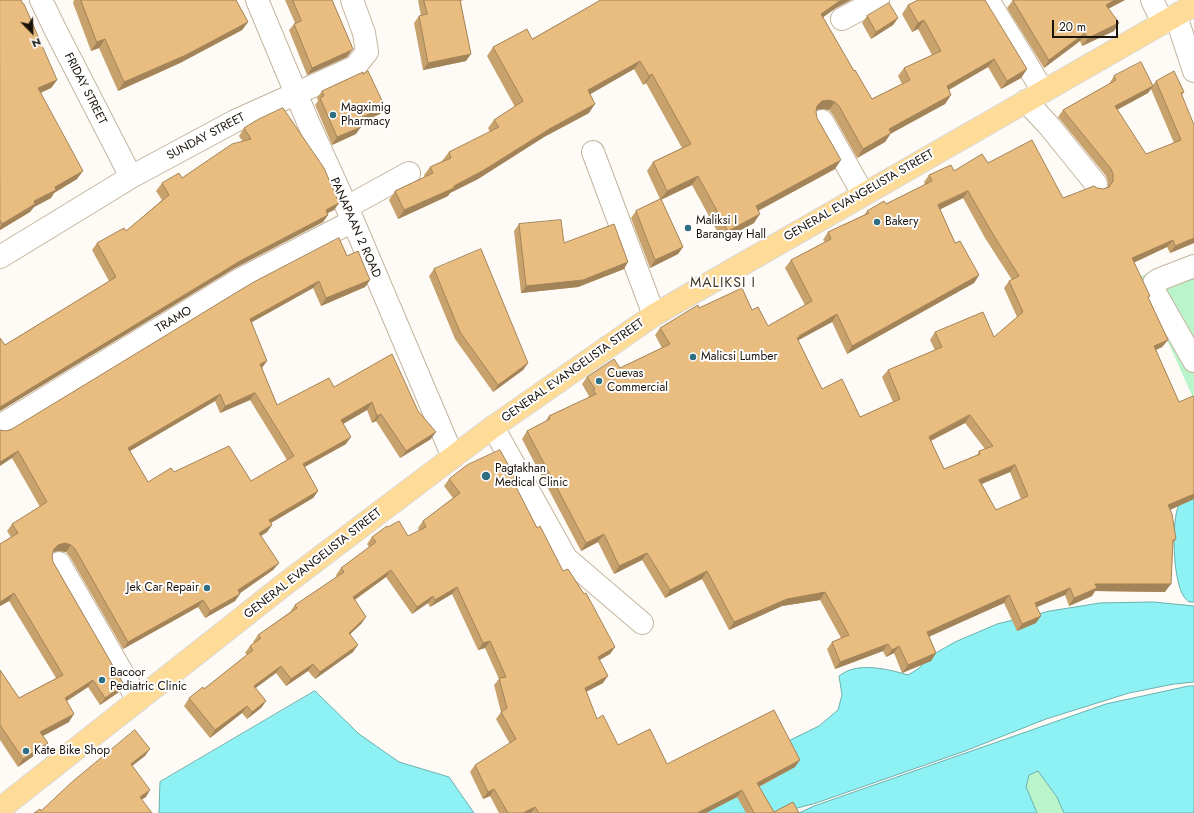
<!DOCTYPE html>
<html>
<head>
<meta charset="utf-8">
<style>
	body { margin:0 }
	#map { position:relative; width:1194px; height:813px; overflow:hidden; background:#fefbf6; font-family:Jost,sans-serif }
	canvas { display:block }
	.north { position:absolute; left:12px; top:12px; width:40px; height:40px; -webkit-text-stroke:3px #fff; paint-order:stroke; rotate:157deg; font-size:11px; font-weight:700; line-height:16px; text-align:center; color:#19130b }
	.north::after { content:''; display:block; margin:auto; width:14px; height:18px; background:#19130b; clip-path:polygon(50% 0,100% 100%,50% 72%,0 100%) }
	.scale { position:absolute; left:1052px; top:20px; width:66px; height:18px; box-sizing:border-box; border:2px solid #19130b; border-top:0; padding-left:5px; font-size:12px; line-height:14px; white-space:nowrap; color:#19130b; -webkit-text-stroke:3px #fff; paint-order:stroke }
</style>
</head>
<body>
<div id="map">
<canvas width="1194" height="813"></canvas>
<div class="north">N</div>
<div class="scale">20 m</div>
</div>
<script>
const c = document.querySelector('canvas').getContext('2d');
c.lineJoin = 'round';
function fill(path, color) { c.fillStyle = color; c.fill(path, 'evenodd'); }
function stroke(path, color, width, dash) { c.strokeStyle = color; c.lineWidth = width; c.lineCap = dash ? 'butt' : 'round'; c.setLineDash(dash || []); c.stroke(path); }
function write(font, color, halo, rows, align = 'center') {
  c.font = font + ' Jost,sans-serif'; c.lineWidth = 4; c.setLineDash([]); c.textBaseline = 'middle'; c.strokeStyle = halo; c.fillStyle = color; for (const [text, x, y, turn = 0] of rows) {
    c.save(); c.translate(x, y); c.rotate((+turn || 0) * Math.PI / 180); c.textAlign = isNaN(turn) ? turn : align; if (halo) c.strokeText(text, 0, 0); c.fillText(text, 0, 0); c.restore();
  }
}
fill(new Path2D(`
	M 1194,254 L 1194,400 L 1139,277 Z
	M 1038,771 L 1057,797 L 1064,813 L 1037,813 L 1026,787 L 1029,775 Z`), '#b9f4cb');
const water = new Path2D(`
	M 1194,498 L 1194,602 L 1189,602 C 1187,600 1184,598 1183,595 C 1173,579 1171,521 1179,504 Z
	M 1153,602 L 1194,606 L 1194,682 L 1174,684 L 1129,693 L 1046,719 L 965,751 L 816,803 L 779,813 L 641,813 L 819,726 L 838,710 L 842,695 L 839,676 C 842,674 846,671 850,670 C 866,664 892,670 908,675 L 918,669 L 934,654 L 955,642 L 997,624 L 1050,611 L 1100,603 Z
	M 1189,686 L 1194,686 L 1194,813 L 1064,813 L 1057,797 L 1038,771 L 1029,775 L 1026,787 L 1037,813 L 799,813 L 814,806 L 1106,704 Z
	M 315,691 L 359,734 L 399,762 L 449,777 L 474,813 L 159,813 L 160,782 Z`);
fill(water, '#8ef2f4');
stroke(water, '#6bafae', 1);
const minor = new Path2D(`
	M 41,0 L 56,31 L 131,177
	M 257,0 L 308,122 L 353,221 L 453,457
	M 988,0 L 1043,91
	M 1152,0 L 1163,23
	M 1176,16 L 1194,71
	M 842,19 L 878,0
	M 1026,101 L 1050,127 L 1096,184
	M 822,121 L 863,194
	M 593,152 L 654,315
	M 347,207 L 409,173
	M 0,257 L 131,177 L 235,121 L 355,67 L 367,52 L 364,33 L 352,0
	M 1194,266 L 1158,280 L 1154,283 L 1153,289 L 1194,361
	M 0,426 L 241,279 L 353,221
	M 493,427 L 566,558 L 642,623
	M 59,563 L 138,700`);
const major = new Path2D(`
	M 0,809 L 285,584 L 453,457 L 493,427 L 654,315 L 1194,5`);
stroke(minor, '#c5b49e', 24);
stroke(major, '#dad9d8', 24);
stroke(minor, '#fff', 22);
stroke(major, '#fedc97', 22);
fill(new Path2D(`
	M 0,0 L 57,80 L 51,88 L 41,93 L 77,179 L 54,193 L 51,198 L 34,207 L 30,212 L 0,230 Z
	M 74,0 L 236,0 L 248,22 L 242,30 L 180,63 L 118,91 L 99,48 L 91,51 L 73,3 Z
	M 285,0 L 332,0 L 353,49 L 347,57 L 307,75 L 289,30 L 295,23 Z
	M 418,0 L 464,0 L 461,1 L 466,61 L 423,70 L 414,23 L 419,16 L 421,16 Z
	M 601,0 L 851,0 L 836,8 L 823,17 L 854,71 L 872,99 L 902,84 L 898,76 L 904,68 L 932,55 L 918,29 L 912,32 L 902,14 L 908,5 L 1027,69 L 1021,78 L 1001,89 L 988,67 L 949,90 L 951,95 L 945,104 L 891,133 L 885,142 L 857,158 L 833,115 L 829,110 L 823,109 L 816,110 L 816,112 L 817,118 L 835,169 L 758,211 L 754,223 L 722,240 L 692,185 L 661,200 L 683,247 L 678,254 L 650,268 L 631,218 L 636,211 L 660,199 L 647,171 L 653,162 L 682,148 L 646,83 L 643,85 L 634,69 L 590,94 L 589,113 L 544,137 L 478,179 L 450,193 L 448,196 L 398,219 L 389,200 L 395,191 L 425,177 L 424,175 L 430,167 L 442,161 L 449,152 L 490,132 L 488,128 L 494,120 L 515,107 L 487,56 L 493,47 L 532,39 Z
	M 1013,0 L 1125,0 L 1108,9 L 1119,23 L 1114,31 L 1082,46 L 1080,41 L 1044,68 L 1007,8 Z
	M 867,16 L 898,18 L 893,25 L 871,39 L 862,23 Z
	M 1114,76 L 1153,85 L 1156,81 L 1184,92 L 1182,95 L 1194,243 L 1170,253 L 1167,247 L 1134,262 L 1148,298 L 1168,340 L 1162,347 L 1156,350 L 1179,402 L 1194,397 L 1194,499 L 1170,510 L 1176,539 L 1173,543 L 1165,592 L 1095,591 L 1092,596 L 1069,606 L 1065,595 L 1037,607 L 1036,623 L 1017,631 L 1004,603 L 929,636 L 936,653 L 931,661 L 902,673 L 894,653 L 886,657 L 883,651 L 835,669 L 827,649 L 832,642 L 841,638 L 820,600 L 782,606 L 729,630 L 702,579 L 665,598 L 642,560 L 614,574 L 598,542 L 581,551 L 522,439 L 527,431 L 545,422 L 549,416 L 588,398 L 588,397 L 589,396 L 582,384 L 587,377 L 620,368 L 662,348 L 655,335 L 660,328 L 699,308 L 752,310 L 768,326 L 805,305 L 785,268 L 791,260 L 825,242 L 823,240 L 828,232 L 864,215 L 867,211 L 886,204 L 925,185 L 924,182 L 929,175 L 954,171 L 988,163 L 1063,198 L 1097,188 L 1103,189 L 1108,187 L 1108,182 L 1106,176 L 1058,117 L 1063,110 L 1109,84 ZM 1151,89 L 1174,143 L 1146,154 L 1117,110 L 1148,93 ZM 963,198 L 985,238 L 1012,280 L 1009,281 L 1004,288 L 1017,317 L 994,337 L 935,332 L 930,340 L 935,350 L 888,370 L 882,377 L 893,402 L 860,417 L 822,389 L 798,340 L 832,322 L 847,354 L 974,283 L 979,275 L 955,243 L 940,209 ZM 965,423 L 985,449 L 979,451 L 977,455 L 944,469 L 931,441 ZM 1010,472 L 1021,499 L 996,510 L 982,484 Z
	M 322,91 L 385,107 L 380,114 L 359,123 L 356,134 L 332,145 L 315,105 L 318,101 L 317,98 Z
	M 244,128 L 339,203 L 334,210 L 327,213 L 328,215 L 323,222 L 235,268 L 0,411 L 0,338 L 5,345 L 109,281 L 92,250 L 97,243 L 126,231 L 162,200 L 156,191 L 162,183 L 182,178 L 243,142 L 239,136 Z
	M 519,224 L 564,243 L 624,269 L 578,287 L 521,293 L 514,231 Z
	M 347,256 L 370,280 L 365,287 L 321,306 L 313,288 L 252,322 L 262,368 L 277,405 L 334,387 L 418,411 L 431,439 L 400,458 L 376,421 L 372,423 L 367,410 L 343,424 L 346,444 L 305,467 L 318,491 L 313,498 L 271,523 L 272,525 L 267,532 L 261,536 L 279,563 L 273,570 L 240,593 L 240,594 L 235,601 L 205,618 L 198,607 L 123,649 L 70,557 L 66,552 L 59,551 L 53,552 L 52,555 L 53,562 L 124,685 L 119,692 L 100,705 L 88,687 L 67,701 L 69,722 L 43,736 L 42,750 L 18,767 L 0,740 L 0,670 L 19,698 L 56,678 L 9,601 L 0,606 L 0,544 L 11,537 L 7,531 L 12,524 L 40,507 L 12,458 L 6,431 L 12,429 ZM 250,400 L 287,460 L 251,481 L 148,482 L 130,451 L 215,401 L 220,413 Z
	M 434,269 L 528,363 L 523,370 L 493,392 L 455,339 L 429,276 Z
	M 515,477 L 512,481 L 537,528 L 563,571 L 615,647 L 610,654 L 599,660 L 603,683 L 586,692 L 597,719 L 618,745 L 667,764 L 795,767 L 759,787 L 774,812 L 799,813 L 746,813 L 737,797 L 706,813 L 499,813 L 490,796 L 483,799 L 470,772 L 475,765 L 510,744 L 496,719 L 501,712 L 494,685 L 499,679 L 485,648 L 478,650 L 452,594 L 430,607 L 428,603 L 412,614 L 386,577 L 355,600 L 366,617 L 361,624 L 350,634 L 353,652 L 315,679 L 308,671 L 286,686 L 276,673 L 255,688 L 266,701 L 261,708 L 247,719 L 242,713 L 210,738 L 184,706 L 189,698 L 204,689 L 247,655 L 245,653 L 250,646 L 254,643 L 253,642 L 258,635 L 290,612 L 295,605 L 337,577 L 336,575 L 341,568 L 369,547 L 367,544 L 372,537 L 388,527 L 408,536 L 419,531 L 418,528 L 423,521 L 453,498 L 444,486 L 449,479 Z`), '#c8a26d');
fill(new Path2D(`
	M 841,0 L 851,0 L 836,8 L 815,23 L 821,14 Z
	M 1115,0 L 1125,0 L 1100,13 L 1106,5 Z
	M 898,18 L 893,25 L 871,39 L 876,32 Z
	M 924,20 L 918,29 L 912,32 L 918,23 Z
	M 248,22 L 242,30 L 180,63 L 118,91 L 124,82 Z
	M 1119,23 L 1114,31 L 1082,46 L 1088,38 Z
	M 1085,33 L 1080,41 L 1044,68 L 1049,60 Z
	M 105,39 L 99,48 L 91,51 L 97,42 Z
	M 352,50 L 347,57 L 307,75 L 312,68 Z
	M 471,54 L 466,61 L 423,70 L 428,63 Z
	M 994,59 L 988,67 L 941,94 L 947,86 Z
	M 640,61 L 634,69 L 582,99 L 588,90 Z
	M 1027,69 L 1021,78 L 1001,89 L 1007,81 Z
	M 652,74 L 646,83 L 643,85 L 649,76 Z
	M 57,80 L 51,88 L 32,96 L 38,88 Z
	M 1153,86 L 1148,93 L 1109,114 L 1115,106 Z
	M 951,95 L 945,104 L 883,138 L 889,129 Z
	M 829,100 L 835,102 L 829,110 L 823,109 L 816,110 L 817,106 L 822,101 Z
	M 595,104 L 589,113 L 544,137 L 478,179 L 450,193 L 448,196 L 398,219 L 404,210 L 454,186 L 551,128 Z
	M 385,107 L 380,114 L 353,126 L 358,119 Z
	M 361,127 L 356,134 L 332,145 L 337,137 Z
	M 891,133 L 885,142 L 857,158 L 863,149 Z
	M 841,160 L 835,169 L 750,215 L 756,206 Z
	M 83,171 L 77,179 L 54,193 L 51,198 L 34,207 L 30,212 L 0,230 L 0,227 L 2,224 L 34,201 L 55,187 Z
	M 698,176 L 692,185 L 660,200 L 667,191 Z
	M 968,191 L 963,198 L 933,213 L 938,205 Z
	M 339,203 L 334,210 L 320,217 L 326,210 Z
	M 760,214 L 754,223 L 722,240 L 728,231 Z
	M 328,215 L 323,222 L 235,268 L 0,411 L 0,407 L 240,261 Z
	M 1194,238 L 1194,243 L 1170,253 L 1175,246 Z
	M 1173,240 L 1167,247 L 1127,266 L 1132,258 Z
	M 683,247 L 678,254 L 650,268 L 655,260 Z
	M 628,262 L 624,269 L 578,287 L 521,293 L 526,286 Z
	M 979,275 L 974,283 L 847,354 L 852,346 Z
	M 370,280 L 365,287 L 321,306 L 326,298 Z
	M 319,281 L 313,288 L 245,326 L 250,319 Z
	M 837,314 L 832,322 L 797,341 L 795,345 L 799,336 Z
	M 1168,340 L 1162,347 L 1149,353 L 1154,346 Z
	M 267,361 L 262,368 L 255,371 L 260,364 Z
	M 528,363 L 523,370 L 493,392 L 498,385 Z
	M 255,393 L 250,400 L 220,413 L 225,406 Z
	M 220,394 L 215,401 L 123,455 L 128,448 Z
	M 372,402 L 367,410 L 336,428 L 341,420 Z
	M 381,414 L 376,421 L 372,423 L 377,416 Z
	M 970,415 L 965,423 L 924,444 L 929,437 Z
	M 436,432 L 431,439 L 400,458 L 406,451 Z
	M 351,437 L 346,444 L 297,471 L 303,464 Z
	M 18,451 L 12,458 L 0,466 L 0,462 Z
	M 1015,465 L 1010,472 L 974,487 L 979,480 Z
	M 318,491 L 313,498 L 264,527 L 269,520 Z
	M 1194,494 L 1194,499 L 1163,513 L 1168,505 Z
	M 272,525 L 267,532 L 253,541 L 259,533 Z
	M 604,534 L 598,542 L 581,551 L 586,543 Z
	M 65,543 L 71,545 L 66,552 L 59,551 L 52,552 L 54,549 L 58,545 Z
	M 647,553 L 642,560 L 614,574 L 619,566 Z
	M 279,563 L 273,570 L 233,598 L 238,590 Z
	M 391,570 L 386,577 L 348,604 L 353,597 Z
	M 707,571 L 702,579 L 665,598 L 670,590 Z
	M 1095,584 L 1171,584 L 1165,592 L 1095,591 L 1092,596 L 1069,606 L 1074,598 Z
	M 457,587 L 452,594 L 430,607 L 435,600 Z
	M 1070,588 L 1065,595 L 1030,610 L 1035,603 Z
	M 825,592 L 820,600 L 782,606 L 729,630 L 734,622 L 787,599 Z
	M 14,593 L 9,601 L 0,606 L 0,602 Z
	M 240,594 L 235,601 L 205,618 L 210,611 Z
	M 1009,595 L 1004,603 L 922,640 L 927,632 Z
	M 433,596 L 428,603 L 412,614 L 417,607 Z
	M 203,600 L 198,607 L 123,649 L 128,642 Z
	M 1041,616 L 1036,623 L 1017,631 L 1022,624 Z
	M 366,617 L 361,624 L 344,640 L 349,633 Z
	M 490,641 L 485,648 L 478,650 L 483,643 Z
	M 888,644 L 883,651 L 835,669 L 840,662 Z
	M 358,645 L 353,652 L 315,679 L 320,672 Z
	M 899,646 L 894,653 L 886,657 L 892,650 Z
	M 615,647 L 610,654 L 593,664 L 598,657 Z
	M 936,653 L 931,661 L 902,673 L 908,665 Z
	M 313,664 L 308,671 L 286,686 L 291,679 Z
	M 281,666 L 276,673 L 249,693 L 254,686 Z
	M 608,676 L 603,683 L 580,695 L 585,688 Z
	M 93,680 L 88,687 L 60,705 L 65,698 Z
	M 124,685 L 119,692 L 100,705 L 105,698 Z
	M 266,701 L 261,708 L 247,719 L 252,712 Z
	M 247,706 L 242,713 L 210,738 L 215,730 Z
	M 74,714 L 69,722 L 35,740 L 40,732 Z
	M 48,743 L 42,750 L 18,767 L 23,759 Z
	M 150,749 L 145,756 L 127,770 L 131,764 Z
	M 800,760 L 795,767 L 752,790 L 757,783 Z
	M 494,789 L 490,796 L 483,799 L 488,792 Z
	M 150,790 L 146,797 L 135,804 L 140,797 Z
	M 742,790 L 737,797 L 706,813 L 697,813 Z
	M 535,807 L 531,813 L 523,813 Z`), '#a38459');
const building = new Path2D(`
	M 0,0 L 21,0 L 23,4 L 24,4 L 57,80 L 38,88 L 83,171 L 55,187 L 56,190 L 34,201 L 35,204 L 2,224 L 0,220 Z
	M 81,0 L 236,0 L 248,22 L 186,55 L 124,82 L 105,39 L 97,42 Z
	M 293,0 L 332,0 L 353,49 L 352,50 L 312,68 L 294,24 L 301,21 Z
	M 424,0 L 460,0 L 471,54 L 428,63 L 419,16 L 427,14 Z
	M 601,0 L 841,0 L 821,14 L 854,71 L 855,70 L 872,99 L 910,80 L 904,68 L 941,51 L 924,20 L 918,23 L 908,5 L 918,0 L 985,0 L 1027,69 L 1007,81 L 994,59 L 947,86 L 951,95 L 889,129 L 891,133 L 863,149 L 839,106 L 835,102 L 829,100 L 822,101 L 817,106 L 816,112 L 817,118 L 841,160 L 756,206 L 760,214 L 728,231 L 698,176 L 667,191 L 653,162 L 691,144 L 652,74 L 649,76 L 640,61 L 588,90 L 595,104 L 551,128 L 484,170 L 454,186 L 454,188 L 404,210 L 395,191 L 433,173 L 430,167 L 451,158 L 449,152 L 499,127 L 494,120 L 523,101 L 493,47 L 527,29 L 532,39 Z
	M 1013,0 L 1115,0 L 1106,5 L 1119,23 L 1088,38 L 1085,33 L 1049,60 Z
	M 889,3 L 898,18 L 876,32 L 867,16 Z
	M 1141,62 L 1153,86 L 1115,106 L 1146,154 L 1181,140 L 1156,81 L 1174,71 L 1184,92 L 1181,93 L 1194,125 L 1194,238 L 1175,246 L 1173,240 L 1132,258 L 1150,296 L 1148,297 L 1168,340 L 1154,346 L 1179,402 L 1193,396 L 1194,397 L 1194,494 L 1168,505 L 1172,514 L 1176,539 L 1173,540 L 1171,584 L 1095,584 L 1097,588 L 1074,598 L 1070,588 L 1035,603 L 1041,616 L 1022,624 L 1009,595 L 927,632 L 936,653 L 908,665 L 899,646 L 892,650 L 888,644 L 840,662 L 832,642 L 849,635 L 825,592 L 787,599 L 734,622 L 707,571 L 670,590 L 647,553 L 619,566 L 604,534 L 586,543 L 527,431 L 550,419 L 549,416 L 596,394 L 593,390 L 595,389 L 587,377 L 614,359 L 620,368 L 670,344 L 660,328 L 698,305 L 699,308 L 742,288 L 752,310 L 758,307 L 768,326 L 812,301 L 791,260 L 831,239 L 828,232 L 869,213 L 867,211 L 884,201 L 886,204 L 932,181 L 929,175 L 951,165 L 954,171 L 982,154 L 988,163 L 1032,140 L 1063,198 L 1094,186 L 1097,188 L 1103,189 L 1109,187 L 1113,181 L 1113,174 L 1111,169 L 1063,110 L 1116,80 L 1114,76 ZM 968,191 L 991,231 L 1019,276 L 1009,281 L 1023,312 L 994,337 L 983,312 L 935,332 L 942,347 L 888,370 L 900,399 L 860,417 L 842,379 L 822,389 L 797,338 L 800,337 L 799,336 L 837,314 L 852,346 L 979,275 L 960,241 L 955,243 L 938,205 ZM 970,415 L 993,446 L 979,451 L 980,454 L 944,469 L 929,437 ZM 1015,465 L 1028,496 L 996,510 L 979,480 Z
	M 368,71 L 385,107 L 358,119 L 361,127 L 337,137 L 320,98 L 324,96 L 322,91 L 363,72 L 363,74 Z
	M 283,108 L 324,168 L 339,203 L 326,210 L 328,215 L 240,261 L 0,407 L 0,338 L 5,345 L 116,277 L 97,243 L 124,228 L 126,231 L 169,195 L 162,183 L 179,173 L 182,178 L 232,144 L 251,139 L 244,128 L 257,120 Z
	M 661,199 L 683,247 L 655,260 L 636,211 Z
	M 561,220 L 564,243 L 614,224 L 628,262 L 583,280 L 526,286 L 519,224 Z
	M 339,238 L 347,256 L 358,251 L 370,280 L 326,298 L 319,281 L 250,319 L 267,361 L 260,364 L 277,405 L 329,378 L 334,387 L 392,354 L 418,411 L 436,432 L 406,451 L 381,414 L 377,416 L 372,402 L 341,420 L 351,437 L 303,464 L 318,491 L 269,520 L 272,525 L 259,533 L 279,563 L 238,590 L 240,594 L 210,611 L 203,600 L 128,642 L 75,549 L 71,545 L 65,543 L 58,545 L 54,549 L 52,555 L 53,562 L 124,685 L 105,698 L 93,680 L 65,698 L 74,714 L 40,732 L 48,743 L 23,759 L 0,725 L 0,670 L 19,698 L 63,675 L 14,593 L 0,602 L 0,544 L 18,533 L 12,524 L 47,502 L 18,451 L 0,462 L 0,430 L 6,431 L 12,429 L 252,283 ZM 255,393 L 294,456 L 251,481 L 229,446 L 174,472 L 171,468 L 148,482 L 128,448 L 220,394 L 225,406 Z
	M 481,249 L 528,363 L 498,385 L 460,332 L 434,269 Z
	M 500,450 L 515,477 L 512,479 L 537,528 L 540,526 L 563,571 L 568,569 L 584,594 L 586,593 L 615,647 L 598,657 L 608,676 L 585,688 L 597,719 L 603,715 L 618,745 L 650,729 L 667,764 L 774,710 L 800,760 L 757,783 L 774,812 L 793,802 L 799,813 L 754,813 L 742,790 L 697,813 L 539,813 L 535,807 L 523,813 L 508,813 L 494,789 L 488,792 L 475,765 L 516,739 L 501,712 L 507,708 L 499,678 L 506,677 L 490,641 L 483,643 L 457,587 L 435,600 L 433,596 L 417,607 L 391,570 L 353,597 L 366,617 L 349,633 L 358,645 L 320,672 L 313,664 L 291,679 L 281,666 L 254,686 L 266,701 L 252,712 L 247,706 L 215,730 L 189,698 L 203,687 L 204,689 L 253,650 L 250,646 L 261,638 L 258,635 L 297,608 L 295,605 L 344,572 L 341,568 L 376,542 L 372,537 L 387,526 L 388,527 L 399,521 L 408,536 L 426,527 L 423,521 L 460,493 L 449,479 L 467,465 Z
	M 135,730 L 150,749 L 131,764 L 150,790 L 140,797 L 152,813 L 34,813 L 40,809 L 41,811 L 72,782 Z`);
fill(building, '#e9bc7f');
stroke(building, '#a38459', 1);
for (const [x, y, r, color] of [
	[333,115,4,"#2f6d83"],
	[877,222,4,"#2f6d83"],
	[688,228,4,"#2f6d83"],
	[693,357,4,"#2f6d83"],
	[599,381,4,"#2f6d83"],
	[486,476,5,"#2f6d83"],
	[207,588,4,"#2f6d83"],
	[102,680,4,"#2f6d83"],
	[26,751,4,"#2f6d83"]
]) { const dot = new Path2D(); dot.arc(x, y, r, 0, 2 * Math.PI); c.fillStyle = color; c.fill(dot); stroke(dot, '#fff', 1.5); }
write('12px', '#19130b', '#fff', [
	["FRIDAY STREET",85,89,63],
	["SUNDAY STREET",206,137,-28],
	["GENERAL EVANGELISTA STREET",859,196,-30],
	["PANAPAAN 2 ROAD",355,228,66],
	["TRAMO",174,320,-31],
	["GENERAL EVANGELISTA STREET",573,371,-35],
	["GENERAL EVANGELISTA STREET",313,564,-38]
]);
write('12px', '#19130b', '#fff', [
	["Magximig",341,108],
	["Pharmacy",341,122],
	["Maliksi I",696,221],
	["Barangay Hall",696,235],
	["Bakery",885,222],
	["Malicsi Lumber",701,357],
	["Cuevas",607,374],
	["Commercial",607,388],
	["Pagtakhan",495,469],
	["Medical Clinic",495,483],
	["Jek Car Repair",199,588,"right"],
	["Bacoor",110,673],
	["Pediatric Clinic",110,687],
	["Kate Bike Shop",34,751]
], 'left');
c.letterSpacing = '1px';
write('14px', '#453724', '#fff', [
	["MALIKSI I",723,284]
]);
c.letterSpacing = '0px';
</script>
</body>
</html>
